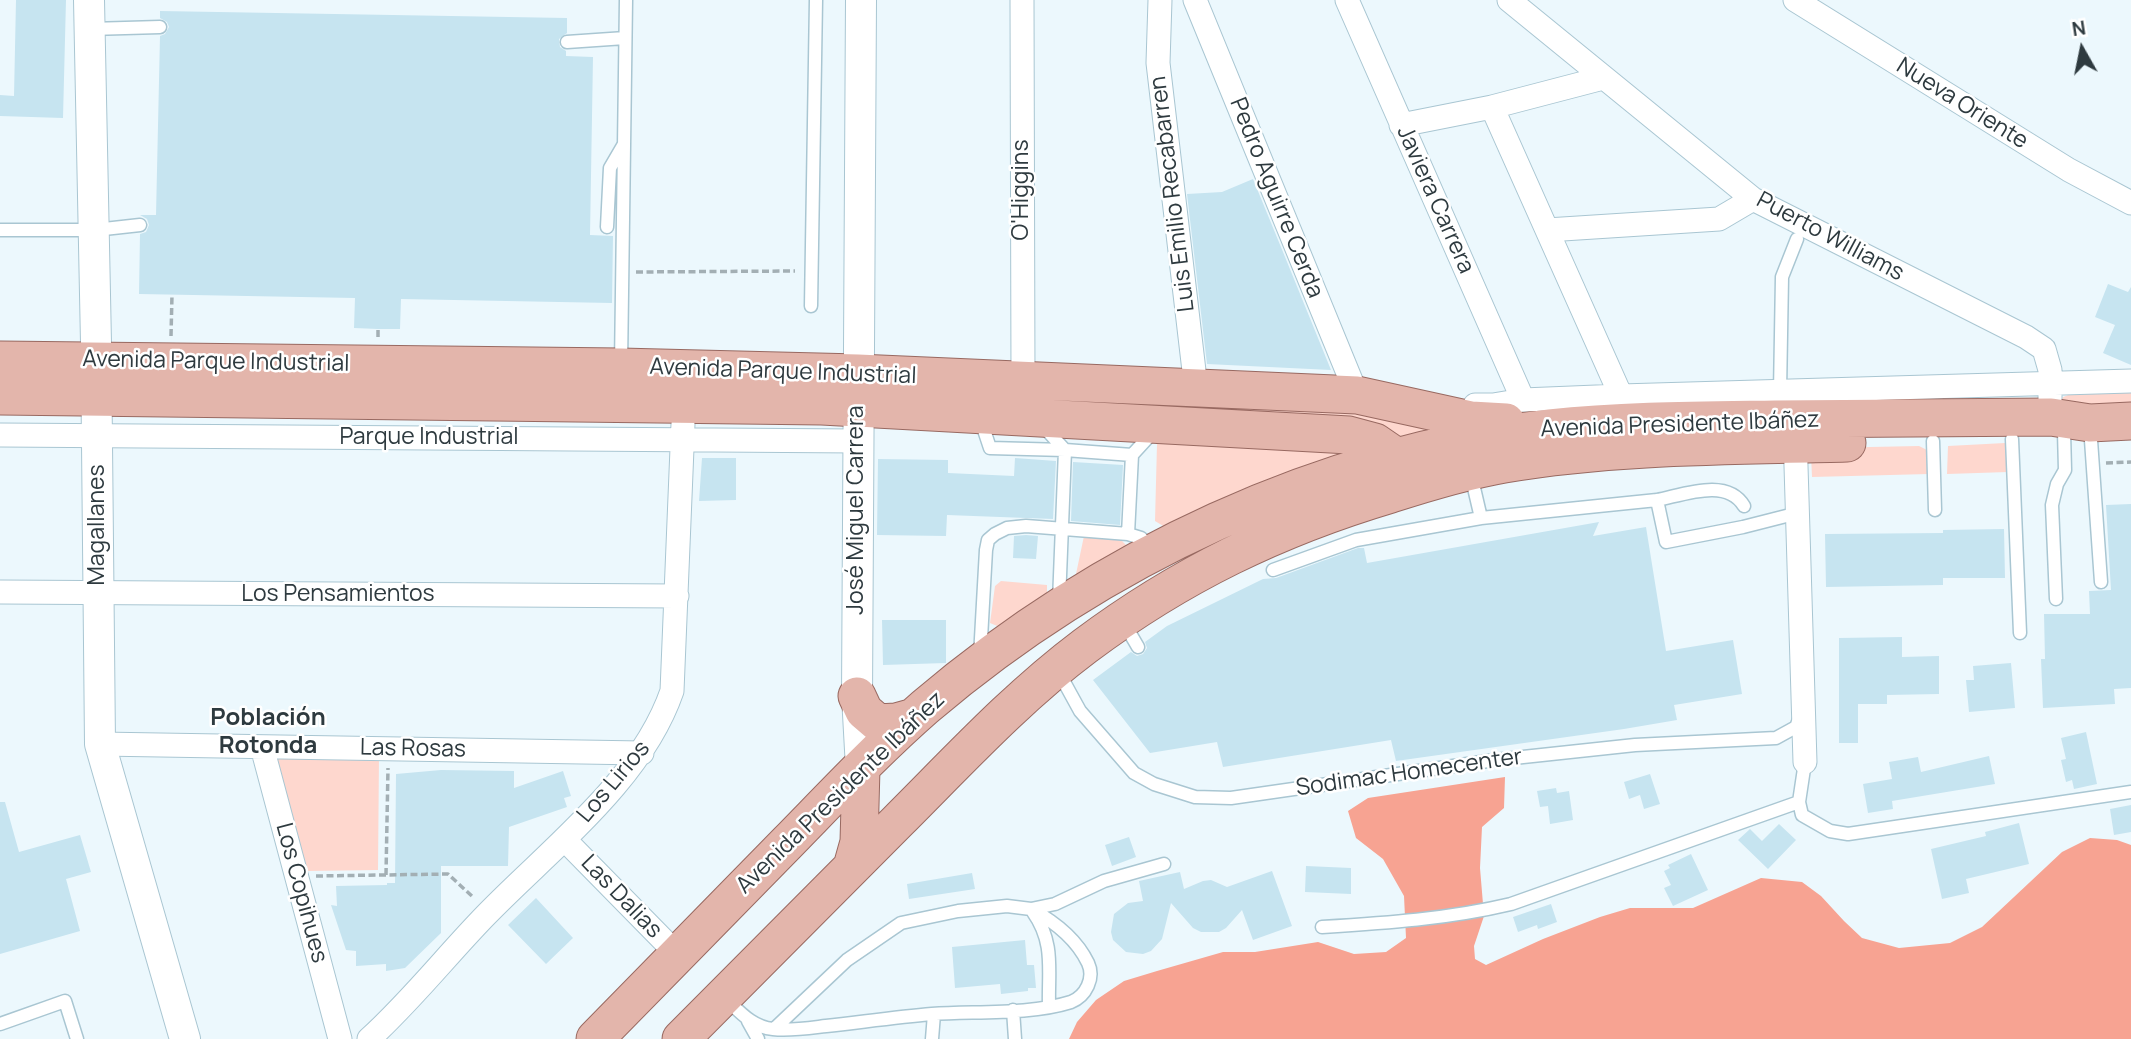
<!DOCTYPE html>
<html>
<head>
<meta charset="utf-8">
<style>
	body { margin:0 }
	#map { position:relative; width:2131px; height:1039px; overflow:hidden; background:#ecf8fd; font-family:Manrope,sans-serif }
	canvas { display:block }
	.north { position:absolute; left:2047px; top:14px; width:70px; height:70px; -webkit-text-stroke:5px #fff; paint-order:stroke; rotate:351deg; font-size:19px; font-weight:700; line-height:28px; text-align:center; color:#2e3a3f }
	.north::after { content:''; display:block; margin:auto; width:24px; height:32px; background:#2e3a3f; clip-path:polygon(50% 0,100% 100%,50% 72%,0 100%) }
</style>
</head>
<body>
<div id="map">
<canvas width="2131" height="1039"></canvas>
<div class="north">N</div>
</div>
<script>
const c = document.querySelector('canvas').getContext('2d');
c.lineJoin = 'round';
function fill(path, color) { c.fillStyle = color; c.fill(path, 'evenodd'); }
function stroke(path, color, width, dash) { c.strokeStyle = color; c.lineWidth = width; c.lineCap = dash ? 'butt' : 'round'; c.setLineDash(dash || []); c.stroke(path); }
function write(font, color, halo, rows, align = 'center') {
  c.font = font + ' Manrope,sans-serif'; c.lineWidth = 5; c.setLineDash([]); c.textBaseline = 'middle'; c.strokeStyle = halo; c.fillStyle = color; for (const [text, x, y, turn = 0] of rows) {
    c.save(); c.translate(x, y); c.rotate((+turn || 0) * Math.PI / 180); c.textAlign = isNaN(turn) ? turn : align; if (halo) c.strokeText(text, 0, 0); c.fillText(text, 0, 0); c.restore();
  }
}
fill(new Path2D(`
	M 2131,392 L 2131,406 L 2069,408 L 2059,399 L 2068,395 Z
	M 1212,404 L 1369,409 L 1454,426 L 1411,445 L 1209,410 Z
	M 1159,440 L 1345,452 L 1345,454 L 1165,527 L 1155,521 L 1157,444 Z
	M 2005,443 L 2008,472 L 1947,474 L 1948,446 Z
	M 1919,446 L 1927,450 L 1929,474 L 1812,477 L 1811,455 L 1821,448 Z
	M 1084,536 L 1121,540 L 1129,548 L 1078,577 L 1076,574 Z
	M 1001,581 L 1047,585 L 1047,598 L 1002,628 L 990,623 L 995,586 Z
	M 379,756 L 378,870 L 307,871 L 276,765 L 278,758 Z`), '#fed7ce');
fill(new Path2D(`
	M 1505,777 L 1504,808 L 1482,827 L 1480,868 L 1484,916 L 1474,946 L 1475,959 L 1486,965 L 1543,939 L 1600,917 L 1630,908 L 1693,908 L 1761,878 L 1802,882 L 1821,896 L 1844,921 L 1862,938 L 1899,948 L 1950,943 L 1982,927 L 2062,852 L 2090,838 L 2117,840 L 2131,845 L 2131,1039 L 1069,1039 L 1077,1022 L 1096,1000 L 1124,981 L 1157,971 L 1223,952 L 1255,952 L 1318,942 L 1354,954 L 1386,952 L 1406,938 L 1404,896 L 1383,859 L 1356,838 L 1348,811 L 1368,798 Z`), '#f7a392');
fill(new Path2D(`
	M 16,0 L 66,0 L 63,118 L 0,116 L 0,95 L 14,96 Z
	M 160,11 L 567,18 L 567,33 L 559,39 L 560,47 L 566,51 L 566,56 L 593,57 L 590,235 L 613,236 L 612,303 L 401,299 L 400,329 L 378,329 L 354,328 L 355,298 L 139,294 L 140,234 L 146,232 L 149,225 L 147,219 L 140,215 L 156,215 L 160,36 L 165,34 L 169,27 L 167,22 L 160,18 Z
	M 1253,179 L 1283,252 L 1331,370 L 1207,364 L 1187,194 L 1222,192 Z
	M 2108,284 L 2128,292 L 2131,287 L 2131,365 L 2103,353 L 2115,325 L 2095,317 Z
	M 702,458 L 736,458 L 736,500 L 699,501 Z
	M 1015,458 L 1056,461 L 1053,519 L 947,515 L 946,536 L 877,535 L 878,459 L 948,460 L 948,473 L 1014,476 Z
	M 1073,462 L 1123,465 L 1120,525 L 1071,521 Z
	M 2131,504 L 2131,688 L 2114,689 L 2115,704 L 2043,708 L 2041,659 L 2045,659 L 2044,614 L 2090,614 L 2089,591 L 2111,590 L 2106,505 Z
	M 1599,522 L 1593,536 L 1646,527 L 1666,651 L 1733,640 L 1742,694 L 1674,705 L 1677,720 L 1624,729 L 1396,761 L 1391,740 L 1223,767 L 1217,742 L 1150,753 L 1093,680 L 1131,652 L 1137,656 L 1143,654 L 1147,648 L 1145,642 L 1167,626 L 1263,579 L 1276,578 L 1358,548 L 1364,548 L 1367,563 Z
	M 2004,529 L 2005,578 L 1943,578 L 1943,585 L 1826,587 L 1825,534 L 1943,533 L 1943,530 Z
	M 1026,535 L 1038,536 L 1036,559 L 1013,558 L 1014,536 Z
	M 882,620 L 946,620 L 946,663 L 883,665 Z
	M 1902,637 L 1902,657 L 1939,656 L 1939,694 L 1887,695 L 1887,704 L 1858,704 L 1858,743 L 1839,743 L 1839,638 Z
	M 2011,663 L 2015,708 L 1969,712 L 1966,680 L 1974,680 L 1973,666 Z
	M 2086,732 L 2097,784 L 2074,789 L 2072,780 L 2066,782 L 2061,760 L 2066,759 L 2061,738 Z
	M 1989,756 L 1995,784 L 1892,801 L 1893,809 L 1868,813 L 1863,784 L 1892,779 L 1889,762 L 1918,757 L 1921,772 Z
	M 441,770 L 514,771 L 514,788 L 563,771 L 571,796 L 564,798 L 567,807 L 509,827 L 508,866 L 441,866 L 441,933 L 405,968 L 386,971 L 386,964 L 356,966 L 356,951 L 346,950 L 331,905 L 337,906 L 336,886 L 387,885 L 387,883 L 395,883 L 396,774 Z
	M 1650,774 L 1660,804 L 1644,809 L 1640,795 L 1629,799 L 1624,782 Z
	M 1556,788 L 1557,793 L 1569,791 L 1573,820 L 1550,824 L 1548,806 L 1540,807 L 1537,791 Z
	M 0,802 L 5,802 L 19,852 L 80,835 L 91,872 L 66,879 L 80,931 L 0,954 Z
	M 2131,805 L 2131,832 L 2114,835 L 2110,809 Z
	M 2019,823 L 2029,864 L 1966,879 L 1969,893 L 1942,899 L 1931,849 L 1986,836 L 1985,832 Z
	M 1779,824 L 1796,840 L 1768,869 L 1738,840 L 1750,829 L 1762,841 Z
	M 1129,837 L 1136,857 L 1112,866 L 1105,845 Z
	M 1691,854 L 1708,890 L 1673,906 L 1664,888 L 1671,885 L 1664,871 L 1670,868 L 1668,865 Z
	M 1306,866 L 1351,868 L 1351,894 L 1305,892 Z
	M 1272,871 L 1292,926 L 1253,940 L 1242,910 L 1226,928 L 1219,932 L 1201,932 L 1193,928 L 1171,903 L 1162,939 L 1151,951 L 1143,954 L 1126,952 L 1113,940 L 1111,932 L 1114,914 L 1128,903 L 1143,901 L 1139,881 L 1180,872 L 1184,889 L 1203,881 L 1211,880 L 1227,887 Z
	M 972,873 L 975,889 L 909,899 L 907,884 Z
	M 536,898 L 573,938 L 546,964 L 508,925 Z
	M 1551,904 L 1557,922 L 1538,929 L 1537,925 L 1518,932 L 1513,917 Z
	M 1025,940 L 1027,965 L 1034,965 L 1036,988 L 1028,988 L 1028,991 L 1001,994 L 1000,984 L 955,988 L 952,947 Z`), '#c6e4f0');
const service = new Path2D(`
	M 90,29 L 160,27
	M 567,42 L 625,38
	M 607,227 L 610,168 L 624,144
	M 0,230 L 95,230 L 140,225
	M 811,306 L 816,0
	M 621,365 L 626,0
	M 1780,392 L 1782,277 L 1797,239
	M 980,418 L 990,448 L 1065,450 L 1132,455
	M 1042,425 L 1065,450 L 1059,601
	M 2090,426 L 2101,582
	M 2012,439 L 2020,633
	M 1933,441 L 1935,510
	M 1471,475 L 1481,518 L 1657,500 L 1666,542 L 1743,527 L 1798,513
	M 1657,500 C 1683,495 1727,477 1744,506
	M 1128,534 L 1132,455 L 1154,431
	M 1273,570 L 1356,540 L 1481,518
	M 2056,599 L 2052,505 L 2057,484 L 2065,470 L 2064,432
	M 1124,623 L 1138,647
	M 980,656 L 986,550 L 988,540 L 995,534 L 1007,528 L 1026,526 L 1128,534 L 1141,538 L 1153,549
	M 1058,671 L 1080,711 L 1134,773 L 1154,784 L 1195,797 L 1231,798 L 1495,760 L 1635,745 L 1776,738 L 1796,727 L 1800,717
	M 1805,762 L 1799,802 L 1802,815 L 1830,831 L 1848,834 L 2131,792
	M 1033,912 C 1055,943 1048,970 1049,1006
	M 1322,927 C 1386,923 1448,919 1511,904 L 1799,802
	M 725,998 C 740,1012 752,1027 773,1029 C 790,1031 809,1028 826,1026 C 862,1022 897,1017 932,1014 C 975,1011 1030,1015 1071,1002 C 1086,996 1095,978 1088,963 C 1076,938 1055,922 1031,909
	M 1013,1010 L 1015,1039
	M 748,1021 L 758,1039
	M 0,1024 L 65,1001 L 77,1039
	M 774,1029 L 847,960 L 901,923 L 958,911 L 1007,906 L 1031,909 L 1055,904 L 1104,881 L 1164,864
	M 932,1039 L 934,1014`);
const minor = new Path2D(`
	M 1022,0 L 1023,380
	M 1160,0 L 1158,63 L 1196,388
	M 1195,0 L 1357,395 L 1367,396
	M 1347,0 L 1523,400
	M 1509,0 L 1753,199 L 2026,337 L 2044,349 L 2050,370 L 2050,399
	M 1795,0 L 2069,170 L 2131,203
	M 1492,107 L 1621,396
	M 1401,125 L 1492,107 L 1603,78
	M 1547,230 L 1719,219 L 1753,199
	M 1475,405 L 1493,405 L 1523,400 L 1621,396 L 2131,381
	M 1795,433 L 1805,762
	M 0,435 L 857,441
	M 0,592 L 677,596
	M 100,744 L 642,753
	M 262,747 L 340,1039
	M 565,840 L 678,955
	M 369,1039 C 411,1001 447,955 486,915 C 551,848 641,781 672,691 L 683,424`);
const tertiary = new Path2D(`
	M 89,0 L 96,343 L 100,744 L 185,1039
	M 861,0 L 857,696 L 861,768`);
const primary = new Path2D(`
	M 0,360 L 621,367 L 858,373 L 1357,395 L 1471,420 L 1506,422
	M 0,396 L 822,406 L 1349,435 L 1375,442 L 1413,468
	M 857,696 L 864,711 L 878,723 L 896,722 L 914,717
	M 852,867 L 859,842 L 861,768
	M 595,1039 C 659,973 724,908 788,842 C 833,796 877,749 925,707 C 1100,558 1320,454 1550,428 C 1624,420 1700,420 1775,419 C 1867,418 1959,417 2051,417 L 2090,423 L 2131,421
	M 681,1039 C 753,966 827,893 899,820 C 959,760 1017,697 1085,646 C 1180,575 1277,528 1391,494 C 1428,482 1465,471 1504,464 C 1616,445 1733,446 1847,443`);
stroke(service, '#a9c6d2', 15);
stroke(minor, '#a9c6d2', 25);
stroke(tertiary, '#a9c6d2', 32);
stroke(primary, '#986961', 39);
stroke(new Path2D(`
	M 636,272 L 795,271
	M 171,336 L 172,295
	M 378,337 L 378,329
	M 2106,463 L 2131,462
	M 386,875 L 388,768
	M 316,876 L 448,874 L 474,898`), '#a3afb4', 3.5, [7, 3.5]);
stroke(service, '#fff', 12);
stroke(minor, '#fff', 23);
stroke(tertiary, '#fff', 30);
stroke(primary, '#e3b5ab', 37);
write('23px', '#2e3a3f', '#fff', [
	["Nueva Oriente",1962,104,32],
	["O'Higgins",1022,190,-90],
	["Luis Emilio Recabarren",1173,194,-97],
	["Pedro Aguirre Cerda",1276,198,68],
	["Javiera Carrera",1435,200,66],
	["Puerto Williams",1830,237,28],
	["Avenida Parque Industrial",216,362,1],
	["Avenida Parque Industrial",783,372,2],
	["Avenida Presidente Ibáñez",1680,425,-2],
	["Parque Industrial",429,438],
	["José Miguel Carrera",857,510,-90],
	["Magallanes",98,525,-90],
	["Los Pensamientos",338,595],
	["Las Rosas",413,749,1],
	["Sodimac Homecenter",1409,773,-8],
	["Los Lirios",614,782,-50],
	["Avenida Presidente Ibáñez",841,793,-44],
	["Los Copihues",301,893,75],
	["Las Dalias",621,897,46]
]);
write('bold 24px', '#2e3a3f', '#fff', [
	["Población",268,718],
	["Rotonda",268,746]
]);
</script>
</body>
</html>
